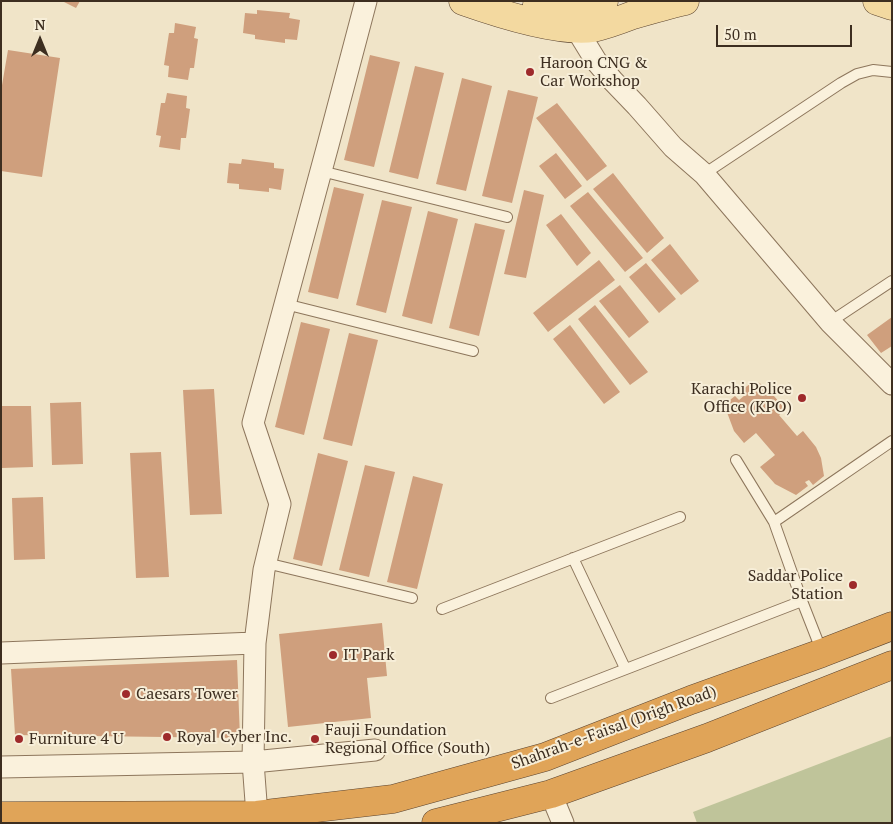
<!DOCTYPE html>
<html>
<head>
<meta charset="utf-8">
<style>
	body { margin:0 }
	#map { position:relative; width:893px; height:824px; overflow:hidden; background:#f0e4c8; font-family:"PT Serif",serif }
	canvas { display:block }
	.frame { position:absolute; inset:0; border:2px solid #3d2e20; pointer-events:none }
	.north { position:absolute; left:15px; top:15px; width:50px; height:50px; -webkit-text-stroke:4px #f7eed8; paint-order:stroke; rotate:0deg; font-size:14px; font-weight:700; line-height:20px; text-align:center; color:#3d2e20 }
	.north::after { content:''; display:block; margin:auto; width:18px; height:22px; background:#3d2e20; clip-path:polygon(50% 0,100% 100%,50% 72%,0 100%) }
	.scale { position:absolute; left:716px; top:25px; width:136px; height:22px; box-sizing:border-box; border:2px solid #3d2e20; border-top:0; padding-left:6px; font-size:15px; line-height:18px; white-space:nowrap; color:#3d2e20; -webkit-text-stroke:4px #f7eed8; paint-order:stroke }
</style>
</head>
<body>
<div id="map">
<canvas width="893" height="824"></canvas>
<div class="frame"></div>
<div class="north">N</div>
<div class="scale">50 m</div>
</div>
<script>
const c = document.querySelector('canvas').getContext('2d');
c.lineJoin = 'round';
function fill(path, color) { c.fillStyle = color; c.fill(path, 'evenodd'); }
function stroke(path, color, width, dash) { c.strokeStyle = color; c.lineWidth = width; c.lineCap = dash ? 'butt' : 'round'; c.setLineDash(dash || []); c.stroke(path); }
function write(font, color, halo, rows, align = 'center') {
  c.font = font + ' "PT Serif",serif'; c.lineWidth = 4; c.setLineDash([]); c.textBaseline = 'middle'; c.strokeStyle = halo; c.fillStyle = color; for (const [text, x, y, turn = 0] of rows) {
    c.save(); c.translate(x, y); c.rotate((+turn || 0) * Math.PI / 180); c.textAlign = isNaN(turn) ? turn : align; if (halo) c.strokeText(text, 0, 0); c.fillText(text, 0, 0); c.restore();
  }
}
fill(new Path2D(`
	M 892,736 L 892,823 L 697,823 L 693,812 Z`), '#bfc49a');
fill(new Path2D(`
	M 62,1 L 80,1 L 76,8 Z
	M 257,10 L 290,13 L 289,18 L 300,20 L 297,40 L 285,39 L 285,43 L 255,39 L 255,35 L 243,33 L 245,13 L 257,14 Z
	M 175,23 L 196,27 L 194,38 L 198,39 L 194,68 L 190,68 L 188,80 L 168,77 L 169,66 L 164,65 L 169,33 L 174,33 Z
	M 8,50 L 60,58 L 42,177 L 1,171 L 1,91 Z
	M 370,55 L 400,62 L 374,167 L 344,160 Z
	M 415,66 L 444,73 L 418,179 L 389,172 Z
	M 462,78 L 492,86 L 466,191 L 436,184 Z
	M 508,90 L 538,97 L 512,203 L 482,196 Z
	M 167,93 L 187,96 L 186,108 L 190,109 L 186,138 L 181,138 L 180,150 L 159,147 L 161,136 L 156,135 L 161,103 L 165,103 Z
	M 557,103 L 607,166 L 587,181 L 536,118 Z
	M 556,153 L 582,186 L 565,199 L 539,166 Z
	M 242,159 L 274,163 L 274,168 L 284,169 L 281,190 L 269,188 L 269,192 L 239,189 L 239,184 L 227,183 L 229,163 L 241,164 Z
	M 613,173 L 664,238 L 647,253 L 593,189 Z
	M 334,187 L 364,194 L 338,299 L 308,292 Z
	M 524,190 L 544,195 L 526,278 L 504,274 Z
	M 588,192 L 643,258 L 625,272 L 570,206 Z
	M 382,200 L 412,207 L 386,313 L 356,305 Z
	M 428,211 L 458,219 L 432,324 L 402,316 Z
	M 561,214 L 591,253 L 577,266 L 546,225 Z
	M 475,223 L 505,230 L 479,336 L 449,328 Z
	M 670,244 L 699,281 L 681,295 L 651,260 Z
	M 599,260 L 615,280 L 548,332 L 533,313 Z
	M 646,263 L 676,299 L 659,313 L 629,277 Z
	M 620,285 L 649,322 L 629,338 L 599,301 Z
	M 595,305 L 648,372 L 630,385 L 578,319 Z
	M 892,317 L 892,346 L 881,353 L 867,335 Z
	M 301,322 L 330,329 L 304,435 L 275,427 Z
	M 570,325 L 620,392 L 604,404 L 553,339 Z
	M 349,333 L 378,340 L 352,446 L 323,439 Z
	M 758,382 L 768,389 L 786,410 L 779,415 L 797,436 L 803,431 L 816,447 L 821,458 L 824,476 L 813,485 L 809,480 L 805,482 L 808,486 L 796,495 L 775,484 L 760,467 L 775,455 L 756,433 L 744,443 L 734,431 L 725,407 L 726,403 L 735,396 L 739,400 L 745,395 L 742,390 L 751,383 Z
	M 214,389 L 222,514 L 190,515 L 183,390 Z
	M 81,402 L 83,464 L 52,465 L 50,403 Z
	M 1,406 L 31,406 L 33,467 L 2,468 Z
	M 161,452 L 169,577 L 136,578 L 130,453 Z
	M 318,453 L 348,461 L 322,566 L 293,559 Z
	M 365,465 L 395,472 L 369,577 L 339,570 Z
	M 413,476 L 443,484 L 417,589 L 387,582 Z
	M 43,497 L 45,559 L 14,560 L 12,498 Z
	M 382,623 L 387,676 L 367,678 L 371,718 L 288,727 L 279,634 Z
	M 237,660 L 240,738 L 15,735 L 11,669 Z`), '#cf9f7d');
const lane = new Path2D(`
	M 321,171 L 507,217
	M 704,174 L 841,83 L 857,74 L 873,70 L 892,72
	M 285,304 L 473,351
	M 830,322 L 892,281
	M 736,460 L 774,522 L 802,601
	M 774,522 L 892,441
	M 573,558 L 625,668
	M 266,563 L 412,598
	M 442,609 L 680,517
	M 551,698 L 802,601 L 822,652`);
const street = new Path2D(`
	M 569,17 L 596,61 L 613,81 L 637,106 L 673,147 L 704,174 L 830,322 L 892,384
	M 1,653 L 255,643
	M 1,767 L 253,762 L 375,750
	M 551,794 L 563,823
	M 257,815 L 253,762 L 255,643 L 264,570 L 280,504 L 253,423 L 328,145 L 366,1`);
const primary = new Path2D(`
	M 463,1 C 497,13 558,33 593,28 C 607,25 620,20 633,15 C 650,10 667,5 685,1
	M 877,1 L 892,6
	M 537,5 C 561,13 580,9 604,1`);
const highway = new Path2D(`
	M 1,816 L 257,815 L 393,799 L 545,757 L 691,700 L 822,653 L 892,626
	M 436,823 L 551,794 L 707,738 L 892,665`);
stroke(lane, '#8d765c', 12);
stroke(street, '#8d765c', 23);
stroke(primary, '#5b4430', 29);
stroke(highway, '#5b4430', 29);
stroke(lane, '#faf1dc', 10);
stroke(street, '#faf1dc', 21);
stroke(primary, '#f3d9a0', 28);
stroke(highway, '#e0a458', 28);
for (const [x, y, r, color] of [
	[530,72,5,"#9e2a2b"],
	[802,398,5,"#9e2a2b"],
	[853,585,5,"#9e2a2b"],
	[333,655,5,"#9e2a2b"],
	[126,694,5,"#9e2a2b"],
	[167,737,5,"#9e2a2b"],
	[19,739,5,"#9e2a2b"],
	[315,739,5,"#9e2a2b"]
]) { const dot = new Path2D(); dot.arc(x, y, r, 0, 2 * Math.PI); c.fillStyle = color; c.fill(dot); stroke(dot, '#f7eed8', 2); }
write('16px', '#3d2e20', '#f7eed8', [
	["Haroon CNG &",540,63],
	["Car Workshop",540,81],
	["Karachi Police",792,389,"right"],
	["Office (KPO)",792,407,"right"],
	["Saddar Police",843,576,"right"],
	["Station",843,594,"right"],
	["IT Park",343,655],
	["Caesars Tower",136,694],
	["Fauji Foundation",325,730],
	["Regional Office (South)",325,748],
	["Royal Cyber Inc.",177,737],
	["Furniture 4 U",29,739]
], 'left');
write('16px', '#3d2e20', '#f7eed8', [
	["Shahrah-e-Faisal (Drigh Road)",614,728,-20]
]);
</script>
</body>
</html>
